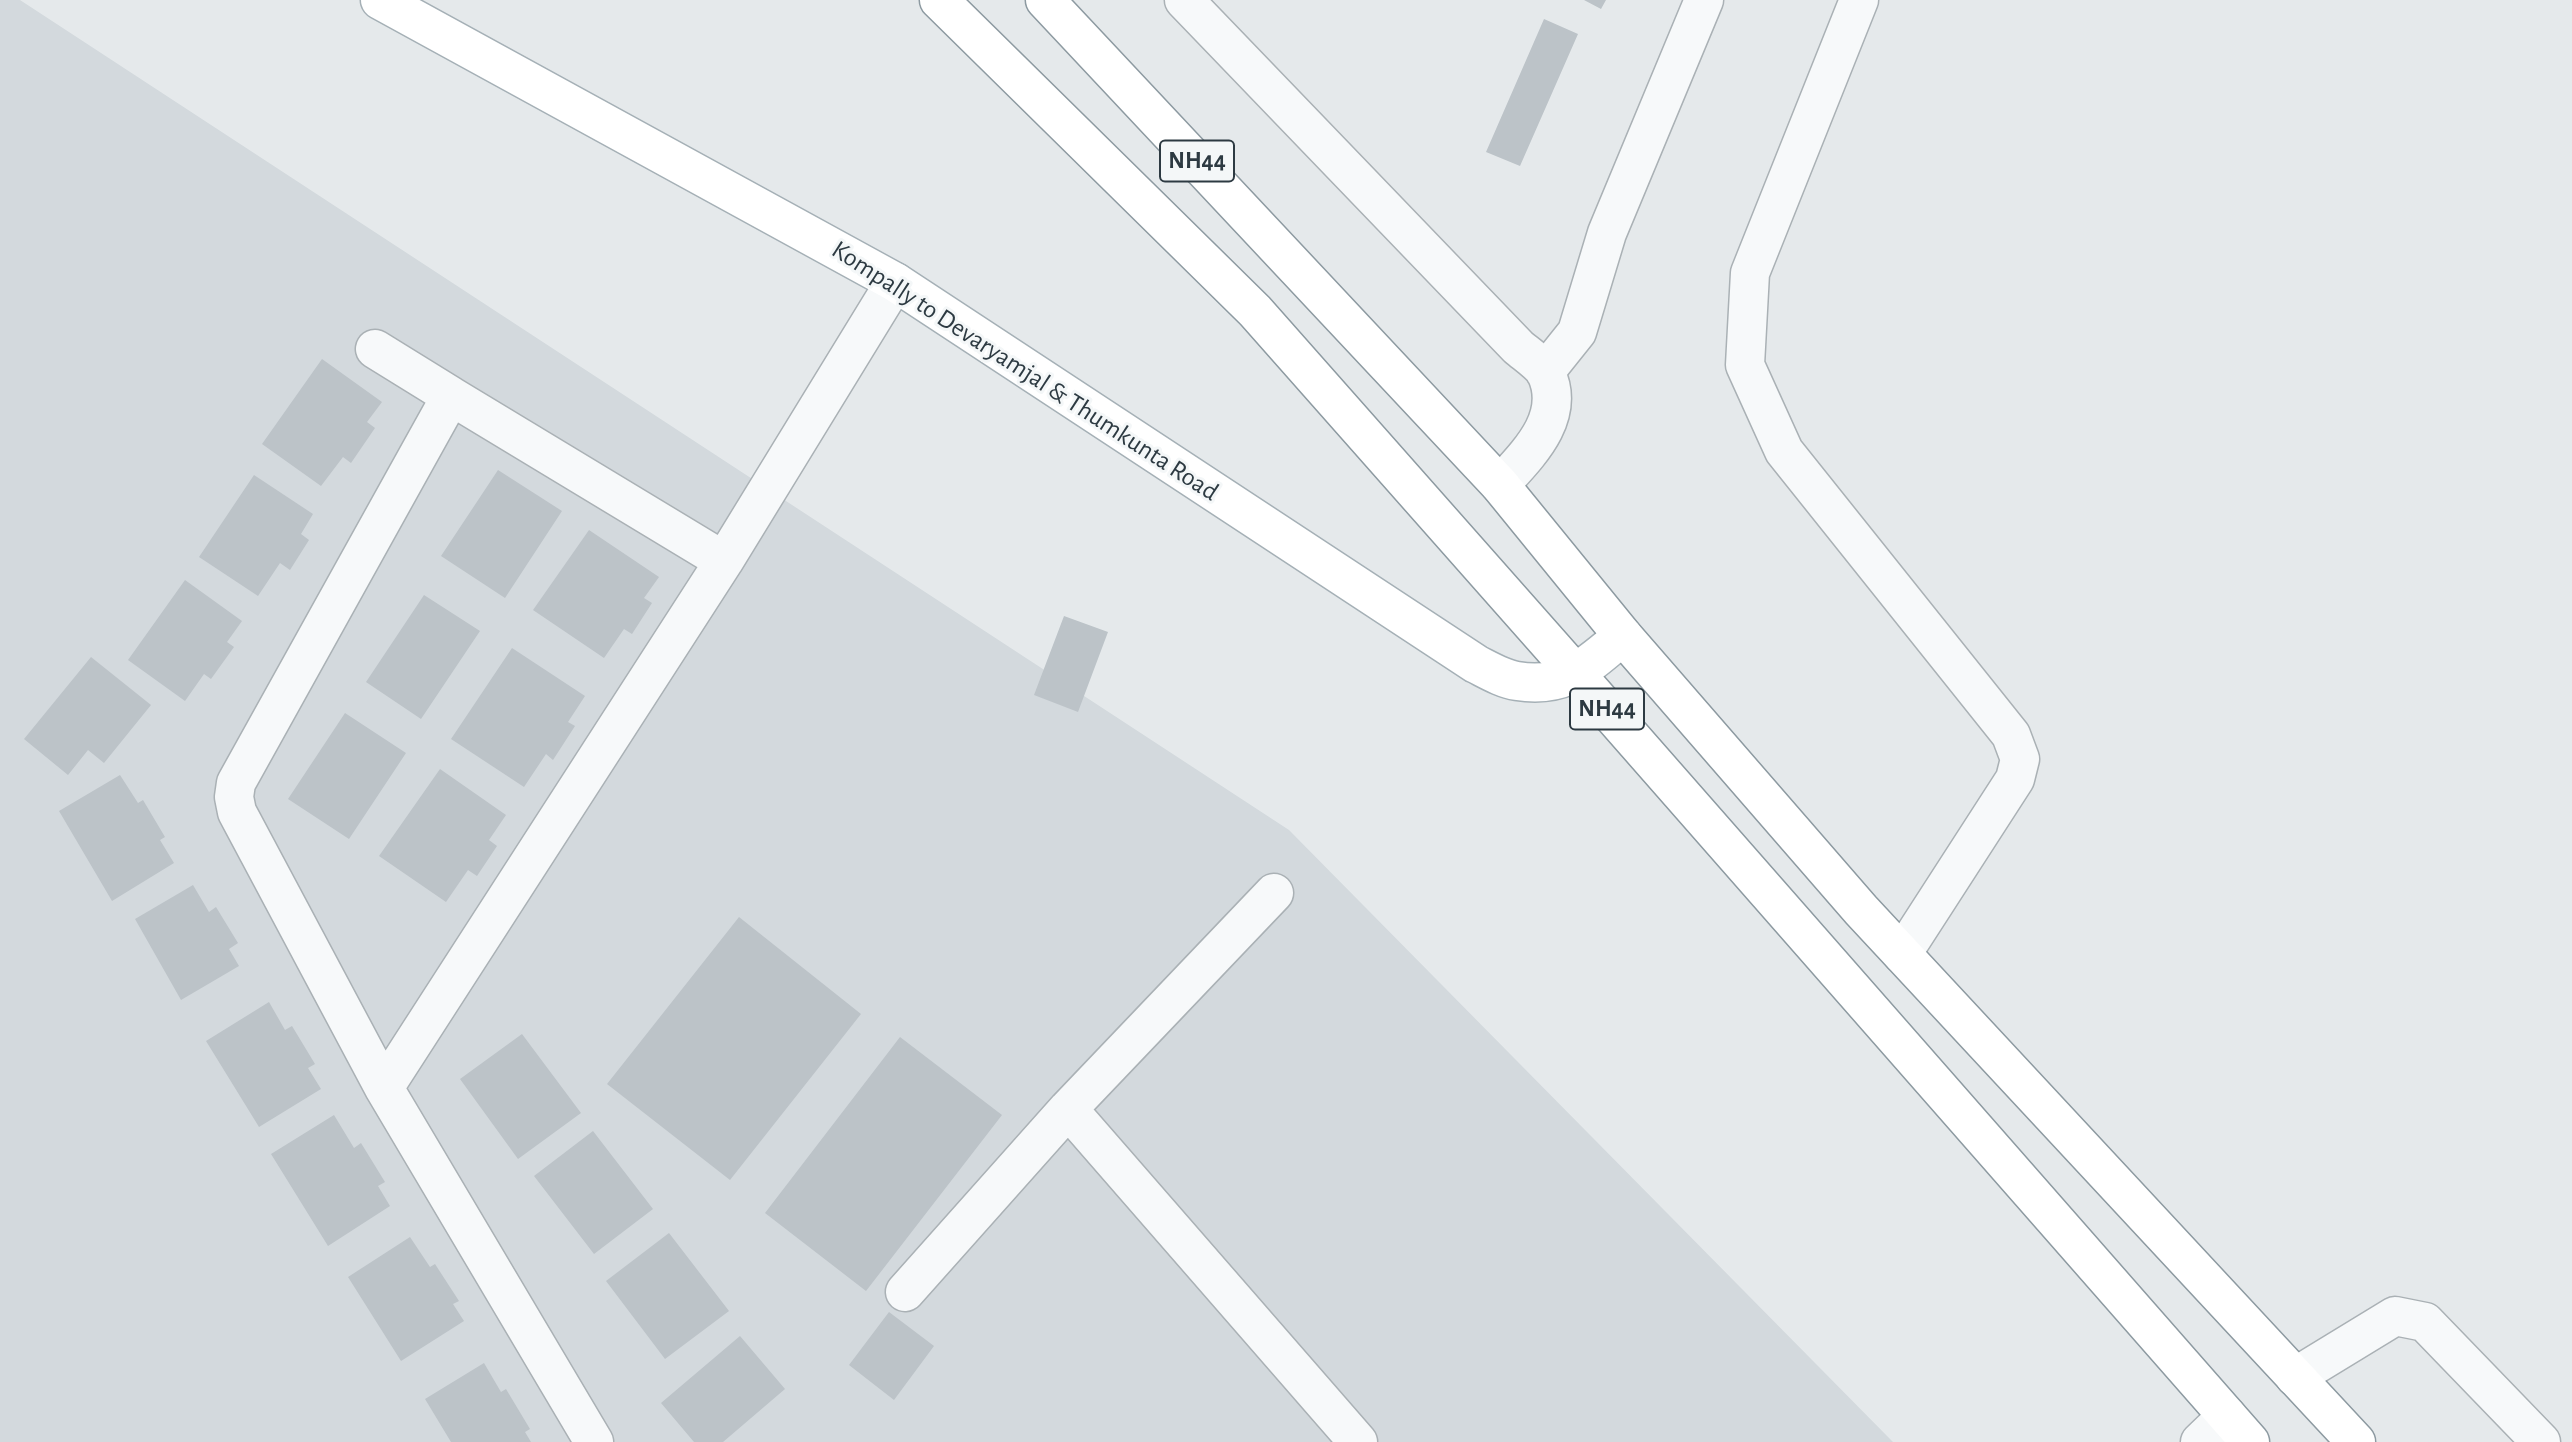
<!DOCTYPE html>
<html>
<head>
<meta charset="utf-8">
<style>
	body { margin:0 }
	canvas { display:block; background:#e5e9eb }
</style>
</head>
<body>
<canvas width="2572" height="1442"></canvas>
<script>
const c = document.querySelector('canvas').getContext('2d');
c.lineJoin = 'round';
function fill(path, color) { c.fillStyle = color; c.fill(path, 'evenodd'); }
function stroke(path, color, width, dash) { c.strokeStyle = color; c.lineWidth = width; c.lineCap = dash ? 'butt' : 'round'; c.setLineDash(dash || []); c.stroke(path); }
function write(font, color, halo, rows, align = 'center') {
  c.font = font + ' "Alegreya Sans",sans-serif'; c.lineWidth = 6; c.setLineDash([]); c.textBaseline = 'middle'; c.strokeStyle = halo; c.fillStyle = color; for (const [text, x, y, turn = 0] of rows) {
    c.save(); c.translate(x, y); c.rotate((+turn || 0) * Math.PI / 180); c.textAlign = isNaN(turn) ? turn : align; if (halo) c.strokeText(text, 0, 0); c.fillText(text, 0, 0); c.restore();
  }
}
fill(new Path2D(`
	M 0,0 L 20,0 L 1289,830 L 1893,1442 L 0,1442 Z`), '#d3d9dd');
fill(new Path2D(`
	M 1584,0 L 1606,0 L 1601,9 Z
	M 1544,19 L 1578,34 L 1520,166 L 1486,152 Z
	M 322,359 L 382,402 L 367,422 L 375,428 L 351,463 L 343,457 L 321,486 L 262,444 Z
	M 498,470 L 562,511 L 505,598 L 441,556 Z
	M 254,475 L 313,514 L 301,534 L 309,540 L 290,570 L 280,563 L 258,596 L 199,557 Z
	M 589,530 L 659,577 L 644,598 L 652,603 L 632,634 L 624,629 L 604,658 L 533,610 Z
	M 185,580 L 242,621 L 227,642 L 234,647 L 211,679 L 204,674 L 185,701 L 128,660 Z
	M 424,595 L 480,631 L 421,719 L 366,682 Z
	M 1064,616 L 1108,632 L 1078,712 L 1034,695 Z
	M 512,648 L 585,696 L 568,722 L 575,726 L 553,760 L 546,754 L 524,787 L 451,739 Z
	M 91,657 L 151,705 L 104,763 L 88,750 L 68,775 L 24,739 Z
	M 345,713 L 406,753 L 349,839 L 288,799 Z
	M 440,769 L 506,815 L 489,840 L 497,846 L 477,876 L 468,870 L 446,902 L 379,856 Z
	M 120,775 L 138,803 L 143,800 L 165,837 L 160,840 L 174,863 L 112,901 L 59,811 Z
	M 193,885 L 209,912 L 216,907 L 238,943 L 229,949 L 239,966 L 181,1000 L 135,919 Z
	M 739,917 L 861,1014 L 730,1180 L 607,1084 Z
	M 269,1002 L 285,1030 L 292,1026 L 315,1064 L 308,1068 L 321,1089 L 259,1127 L 206,1041 Z
	M 522,1034 L 581,1113 L 518,1159 L 460,1079 Z
	M 900,1037 L 1002,1115 L 866,1291 L 765,1213 Z
	M 334,1115 L 354,1148 L 361,1143 L 385,1182 L 378,1186 L 390,1206 L 328,1246 L 271,1154 Z
	M 593,1131 L 653,1209 L 594,1254 L 534,1176 Z
	M 669,1233 L 729,1311 L 665,1359 L 606,1281 Z
	M 410,1237 L 430,1267 L 435,1264 L 459,1301 L 453,1304 L 464,1321 L 401,1361 L 348,1277 Z
	M 889,1312 L 934,1346 L 894,1400 L 849,1365 Z
	M 740,1336 L 785,1389 L 723,1442 L 694,1442 L 661,1403 Z
	M 484,1363 L 501,1392 L 506,1389 L 530,1429 L 525,1432 L 531,1442 L 451,1442 L 425,1399 Z`), '#bcc3c8');
const minor = new Path2D(`
	M 1184,0 L 1518,347 C 1526,354 1541,364 1546,373 C 1567,418 1527,455 1500,485
	M 1859,0 L 1750,273 L 1745,365 L 1784,451 L 2011,735 L 2020,759 L 2015,779 L 1902,954
	M 375,349 L 451,396
	M 1545,372 L 1577,332 L 1607,233 L 1704,0
	M 384,1088 L 724,561 L 895,282
	M 1068,1109 L 1358,1442
	M 905,1292 L 1068,1109 L 1274,893
	M 2295,1377 L 2395,1316 L 2425,1322 L 2541,1442
	M 594,1442 L 384,1088 L 237,812 L 234,797 L 236,783 L 451,396 L 724,561
	M 2200,1442 L 2227,1416`);
const major = new Path2D(`
	M 380,0 L 895,282 L 1476,664 C 1488,670 1503,679 1517,681 C 1567,689 1587,665 1623,636`);
const highway = new Path2D(`
	M 939,0 L 1255,311 L 1576,674 L 2250,1442
	M 1045,0 L 1500,485 L 1623,636 L 1861,910 L 2356,1442`);
stroke(minor, '#aab1b5', 41);
stroke(major, '#a5b0b6', 41);
stroke(highway, '#8d9aa1', 41);
stroke(minor, '#f7f9fa', 38);
stroke(major, '#fff', 38);
stroke(highway, '#fff', 38);
for (const [x, y, w] of [
	[1197,161,74],
	[1607,709,74]
]) { const box = new Path2D(); box.roundRect(x - w / 2, y - 20.5, w, 41, 5); c.fillStyle = '#f4f7f8'; c.fill(box); stroke(box, '#2d3a42', 2); }
write('bold 24px', '#2d3a42', null, [
	["NH44",1197,161],
	["NH44",1607,709]
]);
write('26px', '#2d3a42', '#f4f7f8', [
	["Kompally to Devaryamjal & Thumkunta Road",1025,371,33]
]);
</script>
</body>
</html>
